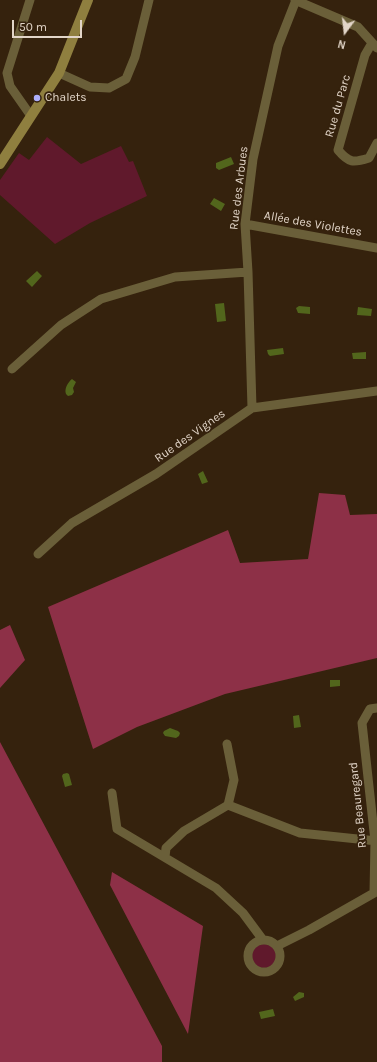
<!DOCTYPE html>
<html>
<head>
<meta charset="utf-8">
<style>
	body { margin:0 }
	#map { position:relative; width:377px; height:1062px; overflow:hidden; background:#35220d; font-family:Karla,sans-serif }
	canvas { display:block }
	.north { position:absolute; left:325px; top:12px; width:40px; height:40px; -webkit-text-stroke:3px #35220d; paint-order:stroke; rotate:195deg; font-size:11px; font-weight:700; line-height:16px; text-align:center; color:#e2d5c8 }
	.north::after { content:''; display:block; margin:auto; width:14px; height:18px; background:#e2d5c8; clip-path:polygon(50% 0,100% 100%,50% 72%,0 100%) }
	.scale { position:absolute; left:12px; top:20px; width:70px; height:18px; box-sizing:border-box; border:2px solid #e2d5c8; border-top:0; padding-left:5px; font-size:12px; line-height:14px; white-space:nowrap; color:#e2d5c8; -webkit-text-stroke:3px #35220d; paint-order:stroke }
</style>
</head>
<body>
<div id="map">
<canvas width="377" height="1062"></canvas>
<div class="north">N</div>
<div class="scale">50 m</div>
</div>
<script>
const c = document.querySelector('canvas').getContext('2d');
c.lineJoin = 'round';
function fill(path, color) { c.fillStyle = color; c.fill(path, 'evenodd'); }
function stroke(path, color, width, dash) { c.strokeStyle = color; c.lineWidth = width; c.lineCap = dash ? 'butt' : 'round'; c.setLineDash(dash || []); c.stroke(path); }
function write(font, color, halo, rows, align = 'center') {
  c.font = font + ' Karla,sans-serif'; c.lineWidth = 3.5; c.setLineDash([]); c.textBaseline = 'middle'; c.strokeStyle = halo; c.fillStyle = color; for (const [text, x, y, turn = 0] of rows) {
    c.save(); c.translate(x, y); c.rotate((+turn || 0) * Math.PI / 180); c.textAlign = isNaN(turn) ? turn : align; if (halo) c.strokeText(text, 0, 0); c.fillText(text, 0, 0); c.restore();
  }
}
fill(new Path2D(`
	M 47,137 L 81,164 L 121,146 L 129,162 L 133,161 L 147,196 L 90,223 L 55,244 L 0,195 L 0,180 L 19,153 L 29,160 Z
	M252 956a12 12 0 1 1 24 0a12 12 0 1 1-24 0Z`), '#60192c');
fill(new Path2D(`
	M 319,493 L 345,495 L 350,515 L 377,514 L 377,658 L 225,694 L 137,727 L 93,749 L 48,607 L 228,530 L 240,563 L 308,559 Z
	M 10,625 L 25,660 L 0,688 L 0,630 Z
	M 0,742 L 162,1046 L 162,1062 L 0,1062 Z
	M 112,872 L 203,926 L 188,1034 L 110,885 Z`), '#8d3047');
fill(new Path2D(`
	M 231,157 L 234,164 L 219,170 L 216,168 L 216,163 Z
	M 214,198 L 225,204 L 221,211 L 210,204 Z
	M 37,271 L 42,276 L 32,287 L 26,281 Z
	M 224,303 L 226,321 L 217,322 L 215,304 Z
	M 299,306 L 310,307 L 310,314 L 298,313 L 296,308 Z
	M 358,307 L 372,309 L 371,316 L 357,315 Z
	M 283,348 L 284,354 L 270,356 L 268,354 L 267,350 Z
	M 366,352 L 366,359 L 353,359 L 352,353 Z
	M 72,379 L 76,382 L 73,388 L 74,392 L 72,395 L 68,396 L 66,394 C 64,389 68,382 72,379 Z
	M 203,471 L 208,482 L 202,484 L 198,474 Z
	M 330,680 L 340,680 L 340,686 L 330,687 Z
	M 299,715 L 301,727 L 294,728 L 293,716 Z
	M 170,728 L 178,731 L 180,733 L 179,736 L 176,738 L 165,736 L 163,733 L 164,731 Z
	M 67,773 L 69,774 L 72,785 L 65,787 L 62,776 L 63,774 Z
	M 299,992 L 304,993 L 304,997 L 295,1001 L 293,997 Z
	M 273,1009 L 275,1016 L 261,1019 L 259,1012 Z`), '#52661c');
stroke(new Path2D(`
	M 30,0 L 7,73 L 10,86 L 31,116
	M 295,0 L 358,27 L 377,48
	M 372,43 L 365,55 L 338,150 C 349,163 353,163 369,158 L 377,143
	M 59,73 L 90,87 L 109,88 L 126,79 L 135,57 L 149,0
	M 245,224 L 377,248
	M 12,369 L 61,325 L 101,299 L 175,277 L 248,272
	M 252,408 L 248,272 L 245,224 L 253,159 L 278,46 L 296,0
	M 38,554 L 72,523 L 156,474 L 252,408 L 377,391
	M 227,744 L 234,780 L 228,805
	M 112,793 L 117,829 L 216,888 L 243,913 L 263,940
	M 165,857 L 166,848 L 184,831 L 228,805 L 300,833 L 377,841
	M248 956a16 16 0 1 1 32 0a16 16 0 1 1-32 0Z
	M 277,946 L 309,930 L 374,893 L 375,841 L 362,723 L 370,709 L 377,708`), '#6a5f39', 9);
stroke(new Path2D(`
	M 0,164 L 59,73 L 88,0`), '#8f7f3f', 10);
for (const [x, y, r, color] of [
	[37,98,4,"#adaffb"]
]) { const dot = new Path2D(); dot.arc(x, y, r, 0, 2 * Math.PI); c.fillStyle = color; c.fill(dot); stroke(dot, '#35220d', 1.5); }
write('12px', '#e2d5c8', '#35220d', [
	["Chalets",45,98]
], 'left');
write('12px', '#e2d5c8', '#35220d', [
	["Rue du Parc",338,106,-74],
	["Rue des Arbues",239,188,-83],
	["Allée des Violettes",313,224,10],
	["Rue des Vignes",190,436,-35],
	["Rue Beauregard",358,805,-96]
]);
</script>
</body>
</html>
